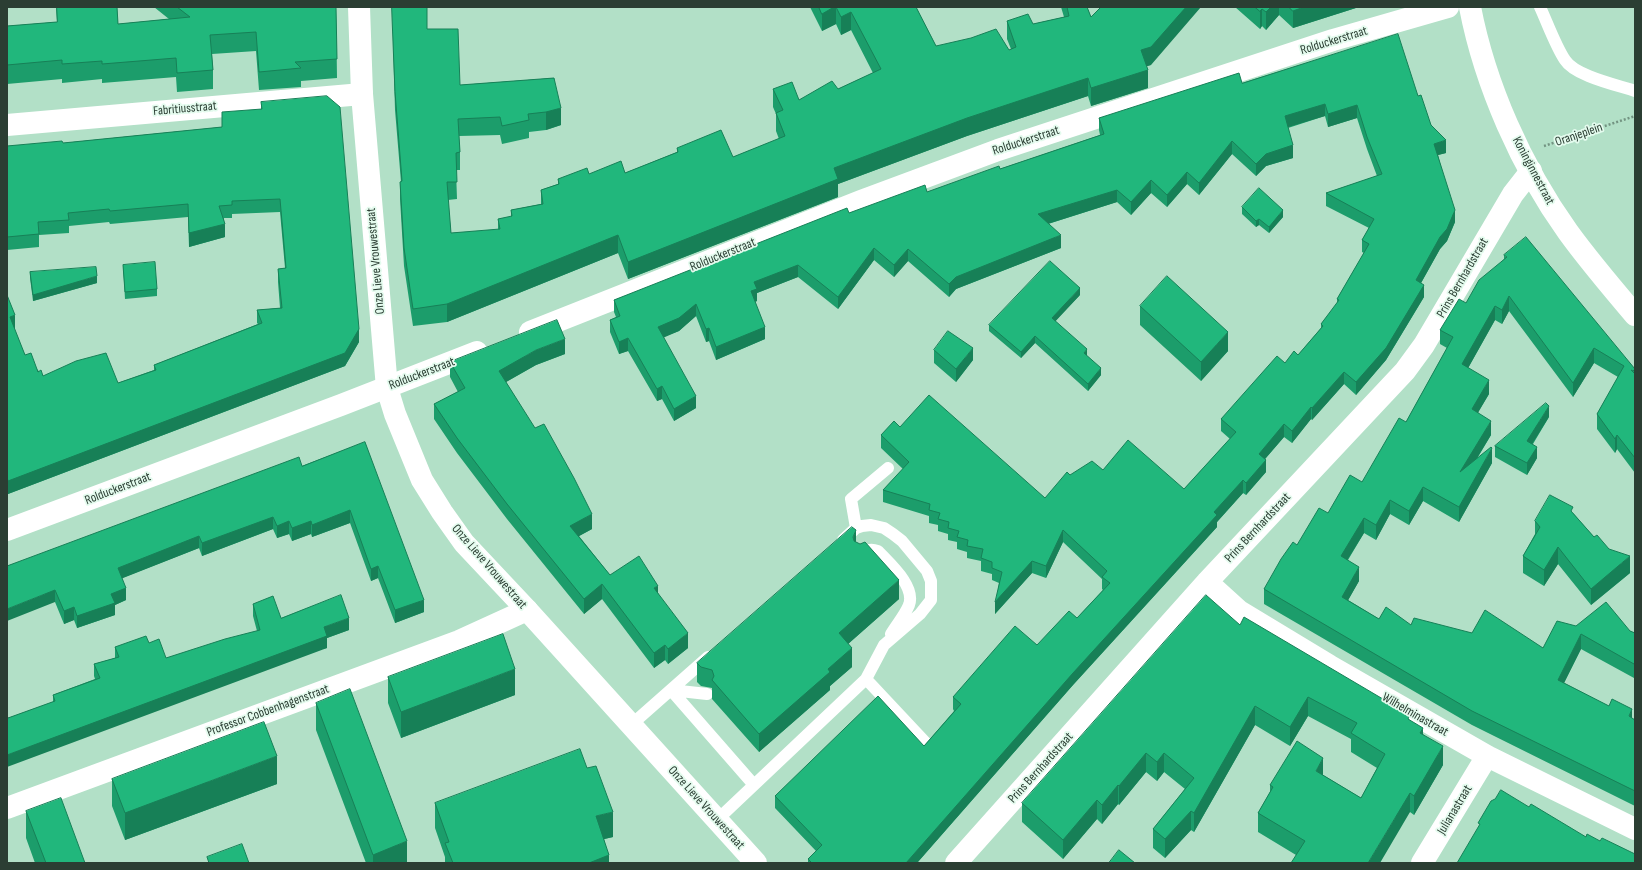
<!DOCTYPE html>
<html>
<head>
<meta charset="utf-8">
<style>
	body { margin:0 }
	#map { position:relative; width:1642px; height:870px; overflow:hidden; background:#b2e0c7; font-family:"Sofia Sans Condensed",sans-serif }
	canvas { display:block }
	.frame { position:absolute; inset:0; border:8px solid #2b3e33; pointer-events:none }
</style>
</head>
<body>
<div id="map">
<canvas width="1642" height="870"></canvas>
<div class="frame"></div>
</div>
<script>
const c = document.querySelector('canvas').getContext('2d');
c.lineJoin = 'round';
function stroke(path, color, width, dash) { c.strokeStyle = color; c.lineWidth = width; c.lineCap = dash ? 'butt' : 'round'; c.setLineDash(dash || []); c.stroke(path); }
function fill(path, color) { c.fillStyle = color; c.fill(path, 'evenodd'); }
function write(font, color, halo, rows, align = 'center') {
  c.font = font + ' "Sofia Sans Condensed",sans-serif'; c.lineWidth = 3.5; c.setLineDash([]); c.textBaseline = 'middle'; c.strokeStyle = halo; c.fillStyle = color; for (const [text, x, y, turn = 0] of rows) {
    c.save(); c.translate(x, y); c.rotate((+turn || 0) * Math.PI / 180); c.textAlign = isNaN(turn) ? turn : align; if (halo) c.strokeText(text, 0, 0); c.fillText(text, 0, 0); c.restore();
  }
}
stroke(new Path2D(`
	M 1544,146 L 1635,116`), '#739482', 2.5, [2, 2]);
stroke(new Path2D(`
	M 1540,7 C 1547,22 1556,47 1565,60 C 1575,76 1617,85 1635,91
	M 856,528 L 851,499 L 888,468
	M 860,555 C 867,550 870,548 878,551 C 889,563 916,586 909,605 C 905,615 897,624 891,634
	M 866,679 L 926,743
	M 671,690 L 754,785
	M 671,690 L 707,694
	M 631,725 L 708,657
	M 717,820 L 866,679 L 884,645 L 920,614 L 931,600 L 931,581 L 927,571 L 902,541 L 893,534 L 884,528 L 871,525 L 862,526 L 856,528 L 843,540`), '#fff', 12);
stroke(new Path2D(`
	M 7,125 L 362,94
	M 530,332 L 861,201 L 998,150 L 1333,40 L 1448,7
	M 7,530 L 341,405 L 477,352
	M 1207,582 L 1239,611 L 1330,666 L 1487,756 L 1635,829
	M 7,808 L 459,641 L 527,610
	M 956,863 L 1207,582 L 1405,371 L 1424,345 L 1513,194 L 1531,171
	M 1422,863 L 1487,756`), '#fff', 22);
stroke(new Path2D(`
	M 359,7 L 362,94 L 387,388 L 395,414 L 422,480 L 442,512 L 464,543 L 527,610 L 756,863
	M 1470,7 C 1485,85 1522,168 1568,232 C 1589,261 1612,288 1635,315`), '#fff', 22);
fill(new Path2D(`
	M 56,7 L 117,7 L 118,24 L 169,19 L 154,7 L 336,7 L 337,78 L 301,81 L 301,87 L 259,90 L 256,51 L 212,54 L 213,70 L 213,89 L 177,92 L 176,77 L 102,83 L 102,79 L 62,83 L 62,79 L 7,84 L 7,26 L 57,22 Z
	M 392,7 L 427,7 L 427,29 L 460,85 L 554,78 L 561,125 L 546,130 L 529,132 L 529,138 L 502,144 L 500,135 L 459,136 L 460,152 L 460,170 L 456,170 L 457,199 L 448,200 L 451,233 L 498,230 L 498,219 L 511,217 L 511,210 L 541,204 L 541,190 L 558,184 L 558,179 L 589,174 L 625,173 L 677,152 L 677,148 L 733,157 L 779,139 L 776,131 L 776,114 L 773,107 L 773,89 L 799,100 L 838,89 L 873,73 L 851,30 L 841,35 L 836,24 L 822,31 L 810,7 L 916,7 L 936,46 L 1009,50 L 1011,49 L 1007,39 L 1007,21 L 1033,24 L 1064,17 L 1061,7 L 1087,7 L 1091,17 L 1151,65 L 1146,66 L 1148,88 L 1091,106 L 1088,96 L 967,136 L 838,184 L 838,197 L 628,279 L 618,253 L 447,322 L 413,326 L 404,266 L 400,199 L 400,182 L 401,182 L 395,110 Z
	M 1235,7 L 1359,7 L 1293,28 L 1279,15 L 1266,30 L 1262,26 L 1260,29 Z
	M 1242,83 L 1418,96 L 1431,125 L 1446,153 L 1438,155 L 1455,222 L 1447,241 L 1440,249 L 1421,283 L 1424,297 L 1386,360 L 1356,395 L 1344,384 L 1312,420 L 1311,419 L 1292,443 L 1284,437 L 1265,459 L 1266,472 L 1246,495 L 1243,493 L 1217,522 L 1217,527 L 1073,685 L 917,863 L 808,863 L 808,859 L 816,851 L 775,808 L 775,796 L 924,746 L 954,711 L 953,709 L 953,697 L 1037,645 L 1077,618 L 1103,590 L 1102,589 L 1102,579 L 1063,542 L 1046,578 L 1032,573 L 995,614 L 999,583 L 992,580 L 992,574 L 981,571 L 981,561 L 967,558 L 967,552 L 957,549 L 957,542 L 948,540 L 948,534 L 938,531 L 938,525 L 929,523 L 929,516 L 883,502 L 883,490 L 903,469 L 881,448 L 881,435 L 900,427 L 1045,498 L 1070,475 L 1103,470 L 1184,489 L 1230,439 L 1221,431 L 1221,419 L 1285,363 L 1298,355 L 1321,328 L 1321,324 L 1337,304 L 1337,299 L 1364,253 L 1362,252 L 1362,240 L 1369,228 L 1326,206 L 1326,193 L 1377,176 L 1367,149 L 1357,118 L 1328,127 L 1325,116 L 1288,128 L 1293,158 L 1266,166 L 1256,176 L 1232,154 L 1199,195 L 1187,184 L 1167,207 L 1151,193 L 1131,215 L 1117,202 L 1048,224 L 1061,248 L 956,289 L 949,297 L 908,261 L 894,277 L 874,260 L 838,309 L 798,277 L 757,293 L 757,301 L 755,302 L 765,339 L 716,360 L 709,341 L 706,342 L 696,316 L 679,331 L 663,337 L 696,408 L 674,421 L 662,399 L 657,401 L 628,351 L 619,354 L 610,332 L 610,320 L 616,317 L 614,312 L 614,300 L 849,213 L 927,192 L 1000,169 L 1100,135 L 1099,130 L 1099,118 Z
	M 261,102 L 359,342 L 345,366 L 8,494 L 7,490 L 7,295 L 15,328 L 14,329 L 25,355 L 43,376 L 118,383 L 154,370 L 154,365 L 258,324 L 257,323 L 257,310 L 280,308 L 278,282 L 278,269 L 285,268 L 280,212 L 232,214 L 232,218 L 224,218 L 225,237 L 189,247 L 188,217 L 110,224 L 109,222 L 69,226 L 69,233 L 39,235 L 39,247 L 7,250 L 7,146 L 63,143 L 222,127 L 261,109 Z
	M 1242,207 L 1283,217 L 1269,233 L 1259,225 L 1256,227 L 1242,214 Z
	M 1504,255 L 1635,369 L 1635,473 L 1617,449 L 1615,453 L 1597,429 L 1597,414 L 1618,377 L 1594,363 L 1573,397 L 1509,311 L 1502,324 L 1495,320 L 1468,368 L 1489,394 L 1478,412 L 1491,435 L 1478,457 L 1492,463 L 1459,522 L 1423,501 L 1409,525 L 1390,514 L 1376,540 L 1364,533 L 1348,560 L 1359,581 L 1348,600 L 1379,619 L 1411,625 L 1472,633 L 1543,648 L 1576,626 L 1630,631 L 1635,633 L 1635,675 L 1634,678 L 1581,649 L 1564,683 L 1635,720 L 1635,806 L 1472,725 L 1264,604 L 1264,589 L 1297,545 L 1328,513 L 1362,482 L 1406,422 L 1447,348 L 1440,344 L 1440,330 L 1466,303 L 1504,259 Z
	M 123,265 L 157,289 L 157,296 L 125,299 Z
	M 30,272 L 97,283 L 33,301 L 30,278 Z
	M 1080,295 L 1055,321 L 1087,356 L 1101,375 L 1088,391 L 1035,343 L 1021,358 L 989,331 L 989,325 Z
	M 1140,306 L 1228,351 L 1201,381 L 1140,325 Z
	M 934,350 L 973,360 L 956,382 L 934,363 Z
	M 565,354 L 536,365 L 506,382 L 592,529 L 579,536 L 610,575 L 658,593 L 688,648 L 668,664 L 665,660 L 654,668 L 602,599 L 584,614 L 507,519 L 457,453 L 434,419 L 434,404 L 458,392 L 450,377 L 450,362 Z
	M 1549,417 L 1533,444 L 1537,458 L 1527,475 L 1495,457 L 1495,446 Z
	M 365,442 L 424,612 L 395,623 L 378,578 L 371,581 L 350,523 L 312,537 L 311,534 L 292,541 L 289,534 L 277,538 L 273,529 L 202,556 L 199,548 L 122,578 L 126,600 L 115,605 L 115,615 L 77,628 L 74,620 L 64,624 L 55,602 L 7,566 L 302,466 Z
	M 1573,513 L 1594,537 L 1630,573 L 1591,605 L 1558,564 L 1544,586 L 1523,573 L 1523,556 L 1535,534 L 1535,521 Z
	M 856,542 L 899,599 L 848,644 L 852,667 L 830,686 L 830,690 L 759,752 L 712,699 L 712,688 L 701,686 L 697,682 L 697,663 Z
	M 253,604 L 281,618 L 349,630 L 327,638 L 327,648 L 8,718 L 53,702 L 53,695 L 95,679 L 94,676 L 94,664 L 115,658 L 115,647 L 149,643 L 166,658 L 257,631 L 253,616 Z
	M 1240,625 L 1410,720 L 1423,734 L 1443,765 L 1414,815 L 1410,812 L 1296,855 L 1258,832 L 1258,813 L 1270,792 L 1270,785 L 1323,775 L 1361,798 L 1377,768 L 1351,752 L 1351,739 L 1308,716 L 1290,746 L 1255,725 L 1194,832 L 1191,830 L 1165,858 L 1153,848 L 1153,829 L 1185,789 L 1164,772 L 1157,781 L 1146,772 L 1119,805 L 1118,804 L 1102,824 L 1097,819 L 1063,859 L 1022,822 L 1022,803 Z
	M 388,677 L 515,695 L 401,738 L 388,703 Z
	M 316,703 L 407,863 L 366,863 L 316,730 Z
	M 112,779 L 277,784 L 125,840 L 112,806 Z
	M 435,803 L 613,837 L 604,839 L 609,863 L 445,863 L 445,857 L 435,828 Z
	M 26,811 L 85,863 L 35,863 L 26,838 Z`), '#1c9d6b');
fill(new Path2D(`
	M 834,7 L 836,7 L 836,24 L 822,31 L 822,14 Z
	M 1186,7 L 1201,7 L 1151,65 L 1141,68 L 1141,50 Z
	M 1271,7 L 1279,7 L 1279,15 L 1266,30 L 1266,12 Z
	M 1304,7 L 1359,7 L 1293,28 L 1293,11 Z
	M 1262,9 L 1262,26 L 1260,29 L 1260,11 Z
	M 851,12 L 851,30 L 841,35 L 841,17 Z
	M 1148,70 L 1148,88 L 1091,106 L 1091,88 Z
	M 1088,78 L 1088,96 L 967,136 L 838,184 L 838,197 L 628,279 L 628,262 L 834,168 L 967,118 Z
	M 1325,104 L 1325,116 L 1285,128 L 1285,116 Z
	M 1357,105 L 1357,118 L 1328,127 L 1328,114 Z
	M 561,108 L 561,125 L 546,130 L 546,112 Z
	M 1446,140 L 1446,153 L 1434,156 L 1434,144 Z
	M 1232,141 L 1232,154 L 1199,195 L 1199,183 Z
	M 1293,145 L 1293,158 L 1266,166 L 1256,176 L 1256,164 L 1266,154 Z
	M 1187,172 L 1187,184 L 1167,207 L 1167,195 Z
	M 1151,180 L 1151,193 L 1131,215 L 1131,202 Z
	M 1117,190 L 1117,202 L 1038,227 L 1038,214 Z
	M 1283,210 L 1283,217 L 1269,233 L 1269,227 Z
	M 1455,210 L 1455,222 L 1447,241 L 1440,249 L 1416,292 L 1416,280 Z
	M 1259,219 L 1259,225 L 1256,227 L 1256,221 Z
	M 225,224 L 225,237 L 189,247 L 189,233 Z
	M 618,235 L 618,253 L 447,322 L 447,304 Z
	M 1061,235 L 1061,248 L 956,289 L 949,297 L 949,284 L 956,277 Z
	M 874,248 L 874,260 L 838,309 L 838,297 Z
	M 908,249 L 908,261 L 894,277 L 894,265 Z
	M 798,265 L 798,277 L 757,293 L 757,301 L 751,303 L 751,291 L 754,282 Z
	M 97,276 L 97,283 L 33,301 L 33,295 Z
	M 1424,285 L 1424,297 L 1386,360 L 1356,395 L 1356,382 Z
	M 1080,288 L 1080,295 L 1052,325 L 1052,318 Z
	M 1509,296 L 1509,311 L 1502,324 L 1502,310 Z
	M 696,304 L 696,316 L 679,331 L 658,340 L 658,327 Z
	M 1495,306 L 1495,320 L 1462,379 L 1462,364 Z
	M 15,315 L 15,328 L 10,330 L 10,317 Z
	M 765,327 L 765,339 L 716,360 L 716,347 Z
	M 709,328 L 709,341 L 706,342 L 706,329 Z
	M 359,329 L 359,342 L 345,366 L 8,494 L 8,481 Z
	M 1228,332 L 1228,351 L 1201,381 L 1201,362 Z
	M 1035,336 L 1035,343 L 1021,358 L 1021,352 Z
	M 628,338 L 628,351 L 619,354 L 619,342 Z
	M 565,339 L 565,354 L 536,365 L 499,386 L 499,371 L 536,350 Z
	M 973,348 L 973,360 L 956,382 L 956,369 Z
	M 1594,348 L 1594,363 L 1573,397 L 1573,383 Z
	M 1087,349 L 1087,356 L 1084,353 Z
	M 1101,368 L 1101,375 L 1088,391 L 1088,384 Z
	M 1344,372 L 1344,384 L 1312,420 L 1312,408 Z
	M 1489,380 L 1489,394 L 1472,423 L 1472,409 Z
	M 662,386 L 662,399 L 657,401 L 657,389 Z
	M 696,396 L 696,408 L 674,421 L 674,409 Z
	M 1549,406 L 1549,417 L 1527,452 L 1527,441 Z
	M 1311,407 L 1311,419 L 1292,443 L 1292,431 Z
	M 1491,421 L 1491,435 L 1460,486 L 1460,472 Z
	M 1284,424 L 1284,437 L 1259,466 L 1259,454 Z
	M 1617,435 L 1617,449 L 1615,453 L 1615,439 Z
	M 1537,447 L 1537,458 L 1527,475 L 1527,463 Z
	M 1492,448 L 1492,463 L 1459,522 L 1459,507 Z
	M 1266,460 L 1266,472 L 1246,495 L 1246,483 Z
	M 1243,480 L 1243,493 L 1217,522 L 1217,527 L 1073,685 L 917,863 L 906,863 L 1214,512 Z
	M 1423,487 L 1423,501 L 1409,525 L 1409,511 Z
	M 1390,500 L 1390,514 L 1376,540 L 1376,525 Z
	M 350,510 L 350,523 L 312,537 L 312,525 Z
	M 592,514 L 592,529 L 570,541 L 570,526 Z
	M 273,517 L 273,529 L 202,556 L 202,543 Z
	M 1364,518 L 1364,533 L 1341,570 L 1341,556 Z
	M 289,521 L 289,534 L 277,538 L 277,526 Z
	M 311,521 L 311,534 L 292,541 L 292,528 Z
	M 856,530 L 856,549 L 853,537 Z
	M 1063,530 L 1063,542 L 1046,578 L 1046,566 Z
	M 199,536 L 199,548 L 118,580 L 118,568 Z
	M 1558,547 L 1558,564 L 1544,586 L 1544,570 Z
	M 1630,556 L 1630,573 L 1591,605 L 1591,589 Z
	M 1032,561 L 1032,573 L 995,614 L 995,602 Z
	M 378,566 L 378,578 L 371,581 L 371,569 Z
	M 1359,567 L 1359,581 L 1342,611 L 1342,597 Z
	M 899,580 L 899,599 L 839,652 L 839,633 Z
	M 602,584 L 602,599 L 584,614 L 584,599 Z
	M 658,586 L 658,601 L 654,588 Z
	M 126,588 L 126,600 L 115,605 L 115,615 L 77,628 L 77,616 L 111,594 Z
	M 55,590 L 55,602 L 7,621 L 7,609 Z
	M 424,600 L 424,612 L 395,623 L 395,610 Z
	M 74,607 L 74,620 L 64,624 L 64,611 Z
	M 349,618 L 349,630 L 327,638 L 327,648 L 7,767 L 7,755 L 324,627 Z
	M 688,633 L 688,648 L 668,664 L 668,649 Z
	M 1581,634 L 1581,649 L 1558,695 L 1558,680 Z
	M 665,645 L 665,660 L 654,668 L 654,653 Z
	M 852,648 L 852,667 L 830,686 L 830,690 L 759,752 L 759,734 L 828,669 Z
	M 1635,661 L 1635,675 L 1634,678 L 1634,664 Z
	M 515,669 L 515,695 L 401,738 L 401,712 Z
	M 1308,697 L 1308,716 L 1290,746 L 1290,727 Z
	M 1255,706 L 1255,725 L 1194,832 L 1194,813 Z
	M 1632,709 L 1632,723 L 1629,716 Z
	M 1423,728 L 1423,747 L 1420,733 Z
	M 1443,746 L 1443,765 L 1414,815 L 1414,796 Z
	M 1146,753 L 1146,772 L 1119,805 L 1119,786 Z
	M 1164,753 L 1164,772 L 1157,781 L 1157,762 Z
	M 277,756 L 277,784 L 125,840 L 125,813 Z
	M 1323,758 L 1323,777 L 1316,771 Z
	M 1118,785 L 1118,804 L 1102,824 L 1102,805 Z
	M 1410,793 L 1410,812 L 1380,863 L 1368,863 Z
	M 1097,800 L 1097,819 L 1063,859 L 1063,840 Z
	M 1191,811 L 1191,830 L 1165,858 L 1165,839 Z
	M 613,812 L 613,837 L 596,841 L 596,816 Z
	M 407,841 L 407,863 L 373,863 L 373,855 Z
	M 609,855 L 609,863 L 589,863 Z`), '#178057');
const building = new Path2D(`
	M 57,7 L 117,7 L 118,24 L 190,17 L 177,7 L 336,7 L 337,59 L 295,62 L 301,68 L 259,72 L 256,32 L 210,35 L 213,70 L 177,73 L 176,58 L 102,64 L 102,61 L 62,64 L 62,60 L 7,65 L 7,26 L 57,22 Z
	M 392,7 L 427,7 L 427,29 L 458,29 L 460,85 L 554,78 L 561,108 L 546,112 L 528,114 L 529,120 L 502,126 L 500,117 L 458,119 L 460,152 L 456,153 L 457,182 L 447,182 L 451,233 L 500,229 L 498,219 L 512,216 L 511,210 L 543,204 L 541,190 L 559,184 L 558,179 L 587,168 L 589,174 L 621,161 L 625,173 L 678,152 L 677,148 L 721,130 L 733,157 L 785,136 L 776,113 L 783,110 L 773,89 L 792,82 L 799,100 L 832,81 L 838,89 L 881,69 L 851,12 L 841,17 L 836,7 L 916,7 L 936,46 L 971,38 L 996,29 L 1009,50 L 1016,47 L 1007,21 L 1028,14 L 1033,24 L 1069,16 L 1067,7 L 1087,7 L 1091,17 L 1101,7 L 1186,7 L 1151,47 L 1141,50 L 1148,70 L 1091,88 L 1088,78 L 967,118 L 834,168 L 838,179 L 628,262 L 618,235 L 447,304 L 413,309 L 404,248 L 400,182 L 402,181 L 395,92 Z
	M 819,7 L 834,7 L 822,14 Z
	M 1255,7 L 1271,7 L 1266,12 L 1262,9 L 1260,11 Z
	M 1289,7 L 1304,7 L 1293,11 Z
	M 1398,34 L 1418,96 L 1421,95 L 1431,125 L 1446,140 L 1434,144 L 1455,210 L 1447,229 L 1440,237 L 1416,280 L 1424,285 L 1386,348 L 1356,382 L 1344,372 L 1312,408 L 1311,407 L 1292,431 L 1284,424 L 1259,454 L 1266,460 L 1246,483 L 1243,480 L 1214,512 L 1217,515 L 1073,673 L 906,863 L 812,863 L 808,859 L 822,845 L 775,796 L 878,696 L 924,746 L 961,704 L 953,697 L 1015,626 L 1037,645 L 1069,611 L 1077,618 L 1110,583 L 1102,577 L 1107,571 L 1063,530 L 1046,566 L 1032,561 L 995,602 L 1002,572 L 992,568 L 992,562 L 981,558 L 983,549 L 967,546 L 968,540 L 957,537 L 959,531 L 948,528 L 949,522 L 938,519 L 940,513 L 929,510 L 930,504 L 883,490 L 909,462 L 881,435 L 894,421 L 900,427 L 929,395 L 1045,498 L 1067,472 L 1070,475 L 1092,461 L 1103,470 L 1128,440 L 1184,489 L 1236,432 L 1221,419 L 1277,356 L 1285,363 L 1294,351 L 1298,355 L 1323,326 L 1321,324 L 1339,300 L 1337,299 L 1369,244 L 1362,240 L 1374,219 L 1326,193 L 1382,174 L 1367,137 L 1357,105 L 1328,114 L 1325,104 L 1285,116 L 1293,145 L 1266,154 L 1256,164 L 1232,141 L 1199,183 L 1187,172 L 1167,195 L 1151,180 L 1131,202 L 1117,190 L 1038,214 L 1061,235 L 956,277 L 949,284 L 908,249 L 894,265 L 874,248 L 838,297 L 798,265 L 754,282 L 757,289 L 751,291 L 765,327 L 716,347 L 709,328 L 706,329 L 696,304 L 679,318 L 658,327 L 696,396 L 674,409 L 662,386 L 657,389 L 628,338 L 619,342 L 610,320 L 620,316 L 614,300 L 847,208 L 849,213 L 925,185 L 927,192 L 999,166 L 1000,169 L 1104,134 L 1099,118 L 1239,73 L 1242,83 Z
	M 327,96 L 340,107 L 359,329 L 345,353 L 8,481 L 7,477 L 7,295 L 15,315 L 10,317 L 25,355 L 31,353 L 38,372 L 41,370 L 43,376 L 76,361 L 106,353 L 118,383 L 156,370 L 154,365 L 262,323 L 257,310 L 282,308 L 278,269 L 286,268 L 280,199 L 232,201 L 232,205 L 219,206 L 225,224 L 189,233 L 188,204 L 110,211 L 109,209 L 68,213 L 69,220 L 38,222 L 39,234 L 7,237 L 7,146 L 62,141 L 63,143 L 222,127 L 222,112 L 262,109 L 261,102 Z
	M 1259,188 L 1283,210 L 1269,227 L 1259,219 L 1256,221 L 1242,207 Z
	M 1526,237 L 1635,369 L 1633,371 L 1631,370 L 1635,374 L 1635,458 L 1617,435 L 1615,439 L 1597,414 L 1624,366 L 1594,348 L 1573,383 L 1509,296 L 1502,310 L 1495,306 L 1462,364 L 1489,380 L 1472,409 L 1491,421 L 1460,472 L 1491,447 L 1492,448 L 1459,507 L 1423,487 L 1409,511 L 1390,500 L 1376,525 L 1364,518 L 1341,556 L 1359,567 L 1342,597 L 1379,619 L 1386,607 L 1411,625 L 1414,618 L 1472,633 L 1485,610 L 1543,648 L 1557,621 L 1576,626 L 1606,602 L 1630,631 L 1635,633 L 1635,661 L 1634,664 L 1581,634 L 1558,680 L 1609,706 L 1612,699 L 1632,709 L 1629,716 L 1635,720 L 1635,791 L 1472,711 L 1264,589 L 1281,559 L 1293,542 L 1297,545 L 1319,508 L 1328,513 L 1350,475 L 1362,482 L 1399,418 L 1406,422 L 1453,337 L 1440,330 L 1459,299 L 1466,303 L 1479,280 L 1507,257 L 1504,255 Z
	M 1050,261 L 1080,288 L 1052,318 L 1087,349 L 1084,353 L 1101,368 L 1088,384 L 1035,336 L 1021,352 L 989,325 Z
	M 155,262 L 157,289 L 125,292 L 123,265 Z
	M 96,267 L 97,276 L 33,295 L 30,272 Z
	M 1167,276 L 1228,332 L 1201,362 L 1140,306 Z
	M 557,320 L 565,339 L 536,350 L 499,371 L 535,428 L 544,424 L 574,478 L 592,514 L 570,526 L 610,575 L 639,556 L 658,586 L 654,588 L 688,633 L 668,649 L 665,645 L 654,653 L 602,584 L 584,599 L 507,504 L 457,438 L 434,404 L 465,388 L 450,362 Z
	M 948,331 L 973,348 L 956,369 L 934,350 Z
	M 1546,403 L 1549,406 L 1527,441 L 1537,447 L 1527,463 L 1495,446 Z
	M 365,442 L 424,600 L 395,610 L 378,566 L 371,569 L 350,510 L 312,525 L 311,521 L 292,528 L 289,521 L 277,526 L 273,517 L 202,543 L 199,536 L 118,568 L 126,588 L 111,594 L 115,603 L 77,616 L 74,607 L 64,611 L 55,590 L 7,609 L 7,566 L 299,457 L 302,466 Z
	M 1550,495 L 1573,507 L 1571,511 L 1594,537 L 1597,535 L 1609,549 L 1630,556 L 1591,589 L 1558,547 L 1544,570 L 1523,556 L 1540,527 L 1535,521 Z
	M 852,527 L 856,530 L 853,537 L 854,541 L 860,544 L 865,542 L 899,580 L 839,633 L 852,648 L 828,669 L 830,672 L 759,734 L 712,680 L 714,676 L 712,670 L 701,667 L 697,663 Z
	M 341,595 L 349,618 L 324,627 L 327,636 L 7,755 L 7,716 L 8,718 L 55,701 L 53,695 L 100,678 L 94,664 L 119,657 L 115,647 L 146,636 L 149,643 L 159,639 L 166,658 L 225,639 L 260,630 L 253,604 L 273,596 L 281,618 Z
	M 1206,595 L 1240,625 L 1244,617 L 1410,715 L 1408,719 L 1423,728 L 1420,733 L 1443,746 L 1414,796 L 1410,793 L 1368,863 L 1291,863 L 1305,841 L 1258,813 L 1273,787 L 1270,785 L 1297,741 L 1323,758 L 1316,771 L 1361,798 L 1385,754 L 1351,733 L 1357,723 L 1308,697 L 1290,727 L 1255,706 L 1194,813 L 1191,811 L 1165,839 L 1153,829 L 1194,778 L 1164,753 L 1157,762 L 1146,753 L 1119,786 L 1118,785 L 1102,805 L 1097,800 L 1063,840 L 1022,803 Z
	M 503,634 L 515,669 L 401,712 L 388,677 Z
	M 350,689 L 407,841 L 373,855 L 316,703 Z
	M 264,722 L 277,756 L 125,813 L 112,779 Z
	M 580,749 L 587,768 L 596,766 L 613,812 L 596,816 L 609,855 L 589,863 L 453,863 L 445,843 L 449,842 L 435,803 Z
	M 1501,790 L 1529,807 L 1531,804 L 1586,837 L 1587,834 L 1600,841 L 1602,838 L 1635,854 L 1635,863 L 1457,863 L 1480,824 L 1478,823 L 1491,801 L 1495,799 Z
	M 61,798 L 85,863 L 46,863 L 26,811 Z
	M 242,844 L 249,863 L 209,863 L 207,857 Z
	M 1119,850 L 1135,863 L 1109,863 Z`);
fill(building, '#21b77c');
stroke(building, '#178057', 1);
write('13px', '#2b3e33', '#e4fbee', [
	["Rolduckerstraat",1334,41,-17],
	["Fabritiusstraat",185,109,-5],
	["Oranjeplein",1579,135,-19],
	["Rolduckerstraat",1026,141,-18],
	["Koninginnestraat",1533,171,62],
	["Rolduckerstraat",723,255,-22],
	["Onze Lieve Vrouwestraat",376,261,-95],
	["Prins Bernhardstraat",1463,278,-60],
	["Rolduckerstraat",422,374,-21],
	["Rolduckerstraat",118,489,-21],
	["Prins Bernhardstraat",1258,528,-47],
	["Onze Lieve Vrouwestraat",489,567,49],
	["Professor Cobbenhagenstraat",268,711,-20],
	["Wilhelminastraat",1415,715,30],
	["Prins Bernhardstraat",1041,768,-48],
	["Onze Lieve Vrouwestraat",706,808,48],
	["Julianastraat",1455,810,-59]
]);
</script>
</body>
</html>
